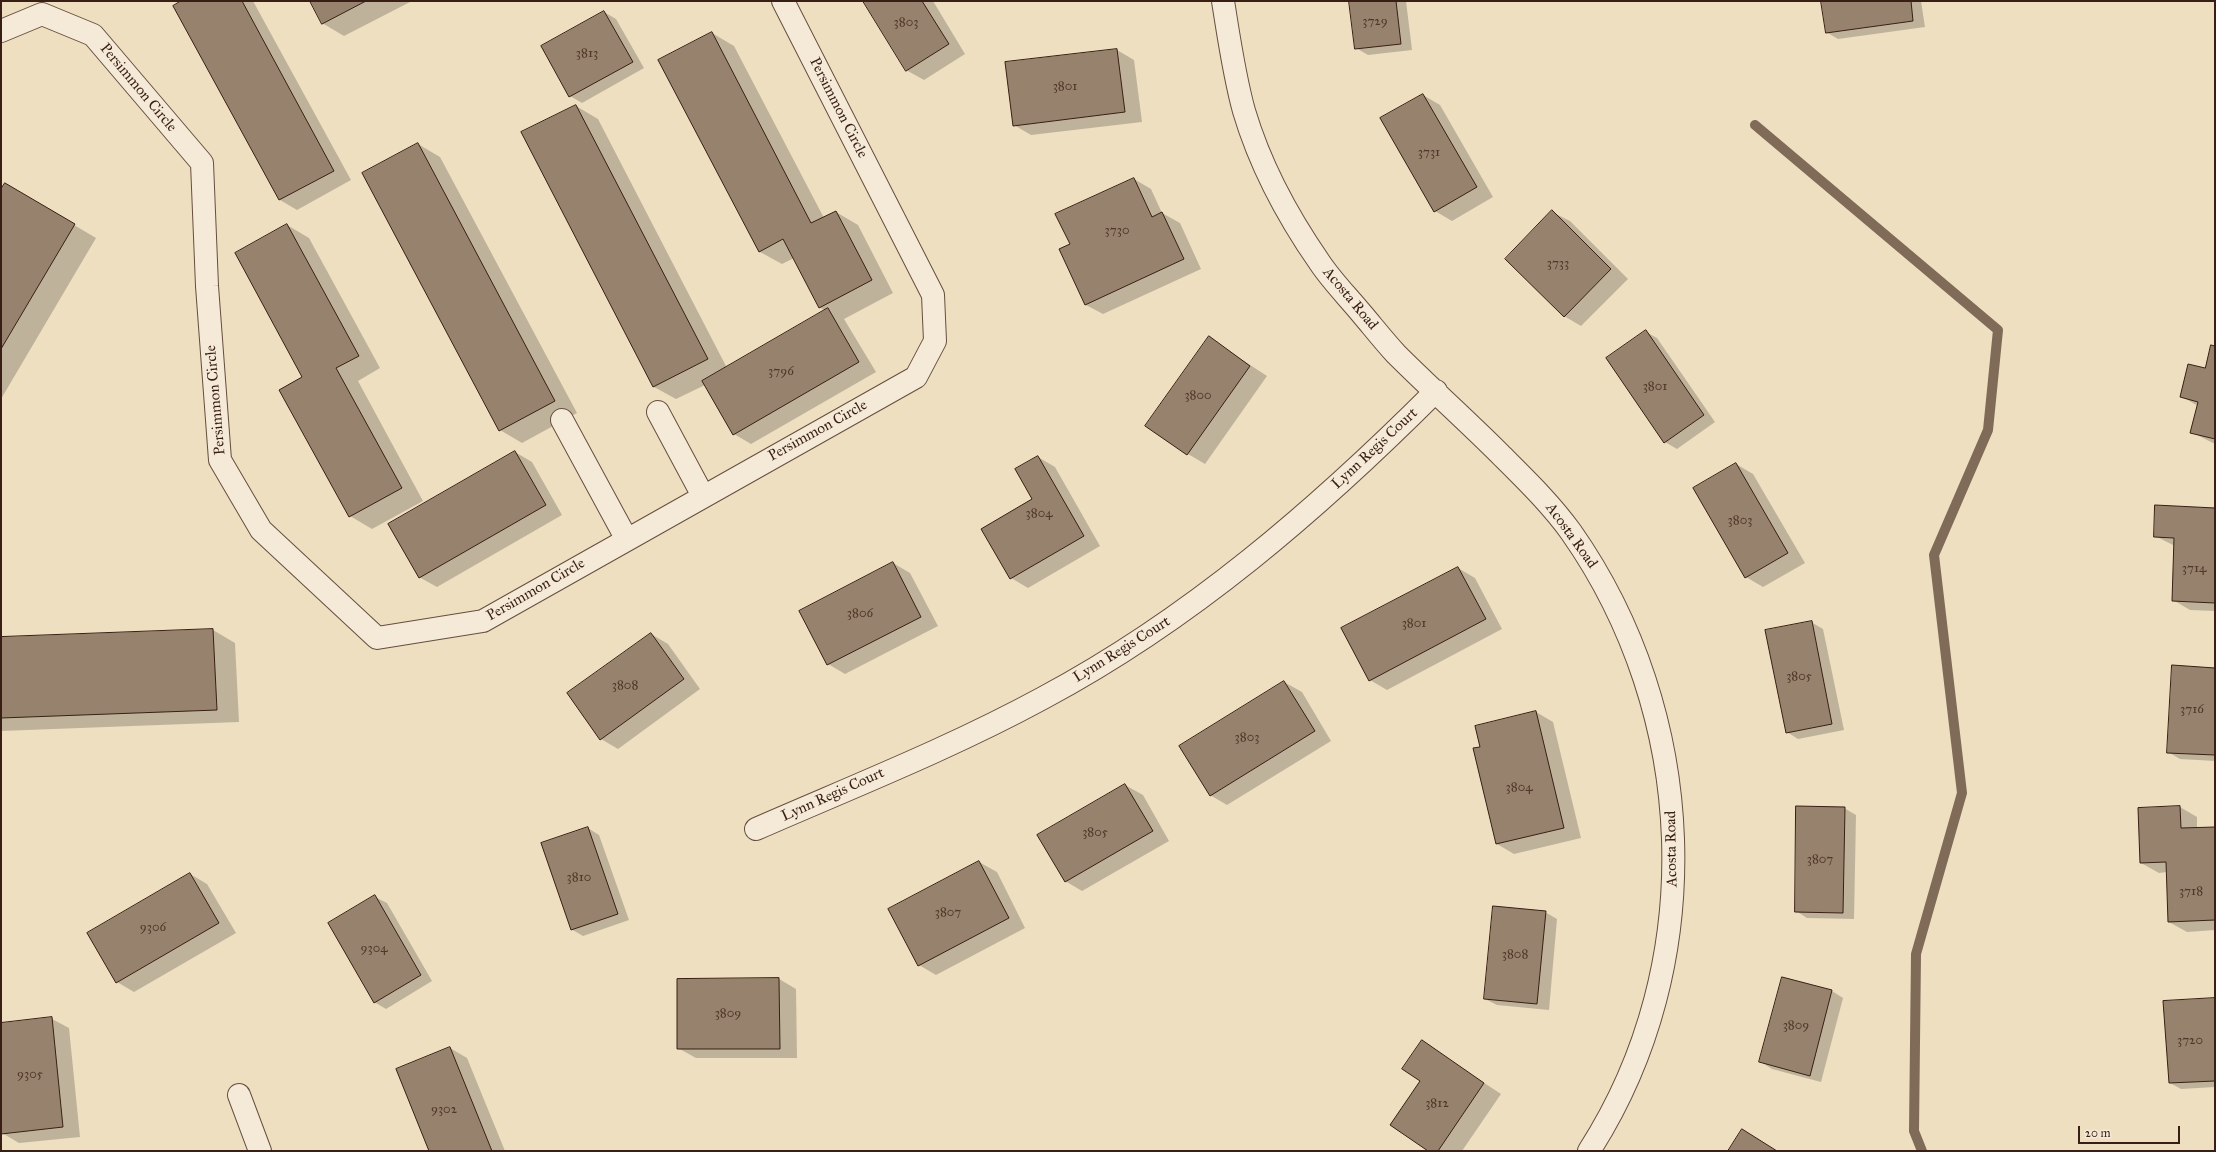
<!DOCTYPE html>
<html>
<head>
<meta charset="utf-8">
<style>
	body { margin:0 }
	#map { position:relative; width:2216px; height:1152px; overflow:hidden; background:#eedfc1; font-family:"IM FELL Great Primer",serif }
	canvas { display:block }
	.frame { position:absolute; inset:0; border:2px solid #381e14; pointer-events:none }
	.scale { position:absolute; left:2078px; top:1126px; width:102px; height:18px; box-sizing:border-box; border:2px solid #381e14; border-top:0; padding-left:5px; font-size:12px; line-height:14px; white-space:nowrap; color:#381e14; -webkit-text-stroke:3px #f4ead7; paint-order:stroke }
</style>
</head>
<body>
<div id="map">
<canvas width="2216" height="1152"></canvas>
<div class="frame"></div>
<div class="scale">20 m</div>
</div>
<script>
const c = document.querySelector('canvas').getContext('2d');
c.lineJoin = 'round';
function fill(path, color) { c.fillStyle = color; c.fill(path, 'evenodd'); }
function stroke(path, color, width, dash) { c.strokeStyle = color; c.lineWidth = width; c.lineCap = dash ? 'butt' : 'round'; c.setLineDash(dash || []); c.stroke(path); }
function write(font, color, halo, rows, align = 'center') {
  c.font = font + ' "IM FELL Great Primer",serif'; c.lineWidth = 4; c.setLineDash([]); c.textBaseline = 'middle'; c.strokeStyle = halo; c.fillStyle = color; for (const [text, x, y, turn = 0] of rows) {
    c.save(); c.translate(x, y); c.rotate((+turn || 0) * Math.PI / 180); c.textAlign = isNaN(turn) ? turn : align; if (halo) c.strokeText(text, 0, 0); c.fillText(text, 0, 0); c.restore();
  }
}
fill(new Path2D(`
	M 184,1 L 253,1 L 351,180 L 297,210 L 280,200 L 174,6 Z
	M 311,1 L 412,1 L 344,36 L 322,23 Z
	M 864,1 L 933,1 L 965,54 L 924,80 L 906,70 Z
	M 1350,1 L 1406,1 L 1412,50 L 1368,55 L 1356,48 Z
	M 1822,1 L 1921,1 L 1925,27 L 1838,39 L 1826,32 Z
	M 604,12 L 616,19 L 644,68 L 582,103 L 570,96 Z
	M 712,33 L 734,46 L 824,218 L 836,212 L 858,225 L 893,293 L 844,319 L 876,372 L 751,444 L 734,434 L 705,385 L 676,399 L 654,387 L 523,133 L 576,106 L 598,119 L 727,368 L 826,311 L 819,307 L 794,258 L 782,264 L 760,252 Z
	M 1117,50 L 1134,60 L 1142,122 L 1031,135 L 1014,125 Z
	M 1423,95 L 1440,105 L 1493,197 L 1452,221 L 1435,211 Z
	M 418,144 L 440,157 L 577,413 L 522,443 L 500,430 Z
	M 1134,179 L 1151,189 L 1162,213 L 1180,223 L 1201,269 L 1103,314 L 1086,305 L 1071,244 Z
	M 1,191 L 27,197 L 96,238 L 1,399 Z
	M 1552,212 L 1570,221 L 1628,279 L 1581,326 L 1564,316 Z
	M 287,225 L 309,238 L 380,368 L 358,381 L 423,501 L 372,529 L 350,516 L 304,377 Z
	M 1646,332 L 1657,338 L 1715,422 L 1677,449 L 1665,442 Z
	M 1209,338 L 1267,376 L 1205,464 L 1188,454 Z
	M 2215,347 L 2215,444 L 2191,432 L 2198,406 L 2181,396 L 2206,369 Z
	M 515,452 L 532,462 L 562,515 L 437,587 L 419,577 Z
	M 1038,457 L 1055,467 L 1100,546 L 1028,588 L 1011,578 L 1034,500 Z
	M 1736,464 L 1753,474 L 1805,563 L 1763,587 L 1746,577 Z
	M 2215,509 L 2215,611 L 2190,610 L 2173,600 L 2175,546 L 2155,536 Z
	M 893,563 L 910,573 L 938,626 L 845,674 L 828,664 Z
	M 1458,568 L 1475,578 L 1502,629 L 1387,690 L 1370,680 Z
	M 1811,622 L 1823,629 L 1844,730 L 1798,739 L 1787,732 Z
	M 213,630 L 235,643 L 239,722 L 1,731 L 1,638 Z
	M 651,634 L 668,644 L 700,689 L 618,749 L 601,739 Z
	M 2215,669 L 2215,761 L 2180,759 L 2168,752 Z
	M 1284,682 L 1302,692 L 1331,741 L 1227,805 L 1210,795 Z
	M 1536,712 L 1553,722 L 1581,838 L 1514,854 L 1497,844 L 1475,749 L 1482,748 Z
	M 1125,785 L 1143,795 L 1169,841 L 1082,891 L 1065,881 Z
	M 2180,807 L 2197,817 L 2197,829 L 2215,828 L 2215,930 L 2187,932 L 2169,922 L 2167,872 L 2159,873 L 2141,863 Z
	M 1844,808 L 1856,815 L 1854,919 L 1807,918 L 1796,911 Z
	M 588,828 L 599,835 L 629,920 L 583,936 L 571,929 Z
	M 979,862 L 997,872 L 1025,928 L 936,975 L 919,965 Z
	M 190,874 L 207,884 L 236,933 L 134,992 L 117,982 Z
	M 375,897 L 387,903 L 432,981 L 386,1009 L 374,1002 Z
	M 1545,912 L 1557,919 L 1549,1010 L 1497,1005 L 1485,999 Z
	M 779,979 L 796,989 L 797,1058 L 696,1058 L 678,1048 Z
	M 1832,991 L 1843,998 L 1821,1082 L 1772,1069 L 1761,1062 Z
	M 2215,999 L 2215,1087 L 2181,1089 L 2170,1083 Z
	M 52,1019 L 69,1028 L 80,1137 L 19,1143 L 2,1133 L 1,1024 Z
	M 1422,1042 L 1501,1094 L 1462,1151 L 1430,1151 L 1421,1081 Z
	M 450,1048 L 467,1058 L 505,1151 L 430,1151 Z`), '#0003');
stroke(new Path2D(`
	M 1755,125 L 1998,330 L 1988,430 L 1934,555 L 1962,793 L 1916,954 L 1914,1131 L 1922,1151`), '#806a58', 10);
const building = new Path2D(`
	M 181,1 L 242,1 L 334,171 L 279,200 L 173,6 Z
	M 310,1 L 366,1 L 322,24 Z
	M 863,1 L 922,1 L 949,44 L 906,71 Z
	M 1349,1 L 1396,1 L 1401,44 L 1355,49 Z
	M 1821,1 L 1911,1 L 1913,21 L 1826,33 Z
	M 604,11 L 633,62 L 569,97 L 541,46 Z
	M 712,32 L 811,223 L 836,211 L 872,280 L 819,308 L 783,239 L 759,252 L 658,60 Z
	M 1117,49 L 1125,112 L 1013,126 L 1005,62 Z
	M 1423,94 L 1477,187 L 1434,212 L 1380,118 Z
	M 576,105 L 708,359 L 653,387 L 521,132 Z
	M 418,143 L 555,401 L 499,431 L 362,173 Z
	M 1134,178 L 1152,217 L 1162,212 L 1184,259 L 1085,305 L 1059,249 L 1070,244 L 1055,214 Z
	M 5,183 L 75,224 L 1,349 L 1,189 Z
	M 1552,210 L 1611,269 L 1564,317 L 1505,259 Z
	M 287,224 L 359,356 L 336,368 L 402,488 L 349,517 L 279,390 L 302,377 L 235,253 Z
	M 828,308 L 859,362 L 733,435 L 702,381 Z
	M 1646,330 L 1704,415 L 1664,443 L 1606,358 Z
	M 1209,336 L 1250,366 L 1187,455 L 1145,426 Z
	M 2211,345 L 2215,346 L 2215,439 L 2190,433 L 2198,402 L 2180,397 L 2188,364 L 2205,368 Z
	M 515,451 L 546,505 L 419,578 L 388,524 Z
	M 1038,456 L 1084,536 L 1010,579 L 981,529 L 1032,499 L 1015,469 Z
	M 1736,463 L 1788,553 L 1745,578 L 1693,488 Z
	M 2155,505 L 2215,508 L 2215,603 L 2172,601 L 2174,538 L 2154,537 Z
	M 893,562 L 921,617 L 827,665 L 799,611 Z
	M 1458,567 L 1486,619 L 1369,681 L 1341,628 Z
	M 1812,621 L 1832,724 L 1786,733 L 1765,630 Z
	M 213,629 L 217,710 L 1,718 L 1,637 Z
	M 651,633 L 684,679 L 600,740 L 567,693 Z
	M 2172,665 L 2215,668 L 2215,755 L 2167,753 Z
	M 1284,681 L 1315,731 L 1210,796 L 1179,746 Z
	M 1536,711 L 1564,828 L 1496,844 L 1473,748 L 1480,747 L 1475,726 Z
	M 1125,784 L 1153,831 L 1065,882 L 1037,835 Z
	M 1796,806 L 1845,807 L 1843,913 L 1795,912 Z
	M 2180,806 L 2181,828 L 2215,827 L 2215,920 L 2168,922 L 2166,862 L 2140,863 L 2138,808 Z
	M 588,827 L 618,914 L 571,930 L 541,843 Z
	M 979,861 L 1009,918 L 918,966 L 888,909 Z
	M 190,873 L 219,923 L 116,983 L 87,933 Z
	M 375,895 L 421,975 L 374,1003 L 328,923 Z
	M 1493,906 L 1546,911 L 1537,1004 L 1484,999 Z
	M 1782,977 L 1832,990 L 1810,1076 L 1759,1062 Z
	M 779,978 L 780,1049 L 677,1049 L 677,979 Z
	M 2215,998 L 2215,1081 L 2169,1083 L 2163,1001 Z
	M 52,1017 L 63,1127 L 1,1134 L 1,1023 Z
	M 1422,1040 L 1484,1083 L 1438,1151 L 1428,1151 L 1390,1125 L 1420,1081 L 1402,1069 Z
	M 450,1047 L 492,1151 L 429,1151 L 396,1069 Z
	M 1742,1129 L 1777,1151 L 1728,1151 Z`);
fill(building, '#97826e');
stroke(building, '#381e14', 1);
const minor = new Path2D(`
	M 1223,1 C 1229,38 1234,75 1244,111 C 1260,165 1288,217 1320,263 C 1332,281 1348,297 1362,314 C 1373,327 1384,341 1396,354 C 1430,388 1466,420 1500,454 C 1525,479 1550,503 1571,532 C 1698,713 1710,963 1589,1151
	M 1,31 L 42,14 L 93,35 L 202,163 L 207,286 L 220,460 L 261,530 L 377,638 L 483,621 L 916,377 L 935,341 L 933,295 L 783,1
	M 658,412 L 703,496
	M 562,420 L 626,538
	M 756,829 C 852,787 951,748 1043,698 C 1191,619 1318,509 1436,391
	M 239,1095 L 260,1151`);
stroke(minor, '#664e3f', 24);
stroke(minor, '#f4ead7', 22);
write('13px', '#50372a', null, [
	["3729",1375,22],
	["3803",906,23],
	["3813",587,54],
	["3801",1065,87],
	["3731",1429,153],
	["3730",1117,231],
	["3733",1558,264],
	["3796",781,372],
	["3801",1655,387],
	["3800",1198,396],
	["3804",1039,514],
	["3803",1740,521],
	["3714",2194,569],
	["3806",860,614],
	["3801",1414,624],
	["3805",1799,677],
	["3808",625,686],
	["3716",2192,710],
	["3803",1247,738],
	["3804",1519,788],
	["3805",1095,833],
	["3807",1820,860],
	["3810",579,878],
	["3718",2191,892],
	["3807",948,913],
	["9306",153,928],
	["9304",374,949],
	["3808",1515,955],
	["3809",728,1014],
	["3809",1796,1026],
	["3720",2190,1041],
	["9305",30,1075],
	["3812",1437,1104],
	["9302",444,1110]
]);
write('15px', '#381e14', '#f4ead7', [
	["Persimmon Circle",138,88,50],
	["Persimmon Circle",838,108,63],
	["Acosta Road",1350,299,50],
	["Persimmon Circle",216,400,-95],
	["Persimmon Circle",818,431,-29],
	["Lynn Regis Court",1375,449,-43],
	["Acosta Road",1571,536,54],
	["Persimmon Circle",536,590,-30],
	["Lynn Regis Court",1122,650,-32],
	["Lynn Regis Court",833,795,-24],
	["Acosta Road",1672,849,-91]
]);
</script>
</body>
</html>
